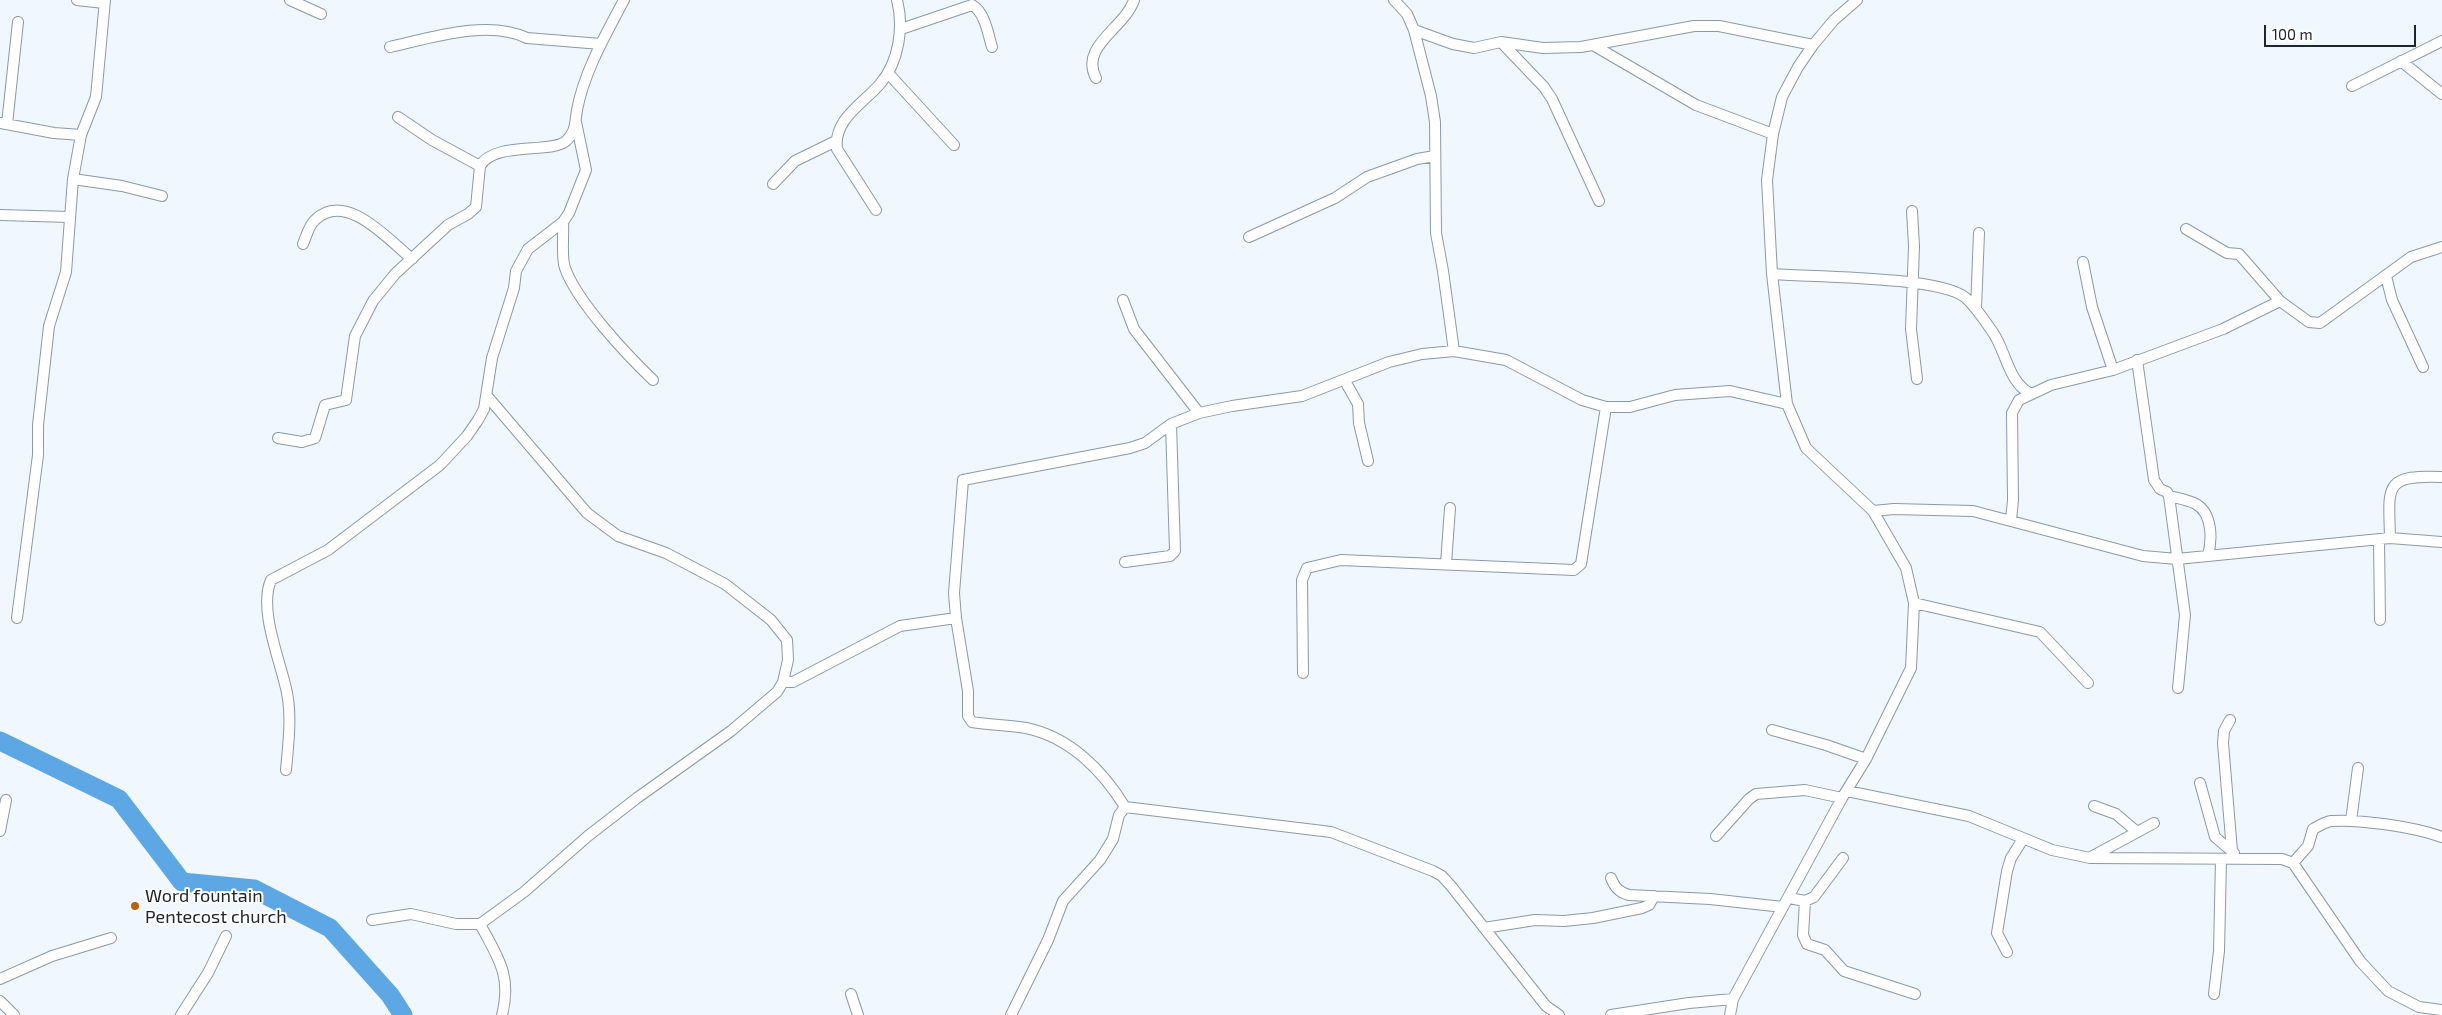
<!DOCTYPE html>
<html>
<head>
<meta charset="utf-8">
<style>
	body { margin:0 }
	#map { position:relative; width:2442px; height:1015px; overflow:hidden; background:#f0f7fe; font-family:"Exo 2",sans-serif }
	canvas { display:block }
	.scale { position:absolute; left:2264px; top:25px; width:152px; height:22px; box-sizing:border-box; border:2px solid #20262c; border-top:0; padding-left:6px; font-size:15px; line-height:18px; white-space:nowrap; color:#20262c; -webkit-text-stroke:4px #fff; paint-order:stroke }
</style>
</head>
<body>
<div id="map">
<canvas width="2442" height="1015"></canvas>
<div class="scale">100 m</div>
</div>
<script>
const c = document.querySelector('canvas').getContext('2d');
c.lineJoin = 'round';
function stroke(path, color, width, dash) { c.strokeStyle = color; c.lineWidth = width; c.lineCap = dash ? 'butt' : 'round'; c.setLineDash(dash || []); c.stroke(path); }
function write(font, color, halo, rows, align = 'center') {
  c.font = font + ' "Exo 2",sans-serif'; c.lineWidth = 4; c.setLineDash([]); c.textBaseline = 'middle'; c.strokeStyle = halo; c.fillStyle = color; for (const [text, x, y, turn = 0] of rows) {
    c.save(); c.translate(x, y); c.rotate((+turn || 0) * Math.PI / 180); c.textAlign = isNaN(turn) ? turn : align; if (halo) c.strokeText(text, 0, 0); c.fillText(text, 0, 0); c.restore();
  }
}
stroke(new Path2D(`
	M 0,741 L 119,799 L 182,882 L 254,889 L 330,928 L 390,995 L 403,1015`), '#5da7e5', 19);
const minor = new Path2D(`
	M 77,0 L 104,3
	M 290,0 L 321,14
	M 1394,0 L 1407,14 L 1414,30 L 1431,96 L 1435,122 L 1436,233 L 1443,271 L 1454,351
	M 901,29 L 972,5 C 985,12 988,34 992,47
	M 1414,30 L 1453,44 L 1474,48 L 1501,42 L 1543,48 L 1581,47 L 1694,26 L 1719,26 L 1813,45
	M 1501,42 L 1544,87 L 1552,99 L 1599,201
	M 1593,45 L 1696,105 L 1773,134
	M 390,47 C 430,38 488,19 527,38 L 601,44
	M 2401,61 L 2442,94
	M 888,73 L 954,145
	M 1096,78 C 1079,46 1125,28 1134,0
	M 2352,86 L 2442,41
	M 398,117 L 432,140 L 480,166
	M 0,123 L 54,133 L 81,135
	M 7,124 L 18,22
	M 73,179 L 122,186 L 162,196
	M 773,184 L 795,161 L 836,141
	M 876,210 L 837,149 C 833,119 864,103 880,84 C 899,62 904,27 897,0
	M 1912,211 L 1914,246 L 1911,329 L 1917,379
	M 0,215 L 70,217
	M 563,222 C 564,234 561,258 565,268 C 577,302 627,355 653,380
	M 2186,229 L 2227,253 L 2239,254 L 2280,301
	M 1249,237 L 1335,198 L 1367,177 L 1417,159 L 1435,156
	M 303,244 C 306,237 309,225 315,220 C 345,190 388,239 412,259
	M 2083,262 L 2092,307 L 2113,370
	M 1772,274 C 1811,277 1940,276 1966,298 C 1976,307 1984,320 1992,331 C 2006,350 2008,383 2031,394
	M 2386,276 L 2392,300 L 2423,367
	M 1123,300 L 1134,329 L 1199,413
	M 1976,309 L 1979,233
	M 2137,360 L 2154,480 L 2160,489 L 2167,492 L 2169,496 L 2185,615 L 2178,688
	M 1345,381 L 1358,404 L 1359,423 L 1368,461
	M 278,438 L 302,442 L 315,438 L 325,405 L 346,400 L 355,336 L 373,301 L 395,274 L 448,225 L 468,214 L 476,207 L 480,166 C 494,141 551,154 566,141 C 576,132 575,122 577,110 C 584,72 606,34 624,0
	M 2169,496 C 2177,498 2189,500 2196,504 C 2213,514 2212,540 2208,556
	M 1873,511 L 1894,509 L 1973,511 L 2143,556 L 2177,559 L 2390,538 L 2442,542
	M 2011,520 L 2013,500 L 2012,413 L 2019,400 L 2051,385 L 2113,370 L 2223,329 L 2280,301 L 2309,322 L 2320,323 L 2411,257 L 2442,247
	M 2390,538 C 2389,488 2382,474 2442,477
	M 2379,539 L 2380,620
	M 1125,562 L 1170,556 L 1175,551 L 1171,424
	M 1446,564 L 1450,508
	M 1914,603 L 2040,632 L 2088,683
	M 17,618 L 38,455 L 38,425 L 49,326 L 66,272 L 73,179 L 81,135 L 96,97 L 105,0
	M 1303,673 L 1302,580 L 1307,568 L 1341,560 L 1574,570 L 1581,564 L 1606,407
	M 783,682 L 793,682 L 900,626 L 956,618
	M 2230,720 L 2224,731 L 2223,743 L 2232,851
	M 1772,730 L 1826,745 L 1866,759
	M 286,770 C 288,746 292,718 287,693 C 281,662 258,610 271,580 L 328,550 L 440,465 L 467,436 L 478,420 L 484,409 L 492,358 L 514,288 L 516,271 L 528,249 L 563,222 L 569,213 L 586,170 L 576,122
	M 2200,783 L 2215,837 L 2234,853
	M 1847,791 L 1969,816 L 2052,850 L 2090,858 L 2282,859 L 2293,863 L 2360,961 L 2388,991 L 2419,1007 L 2442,1010
	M 2094,806 L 2116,814 L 2136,831
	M 1125,807 C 1103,771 1070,737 1026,728 C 1008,725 990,725 972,722 L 968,716 L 968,691 L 956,618 L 954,593 L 963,480 L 1130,448 L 1145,443 L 1171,424 L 1199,413 L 1232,406 L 1302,396 L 1389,362 L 1422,354 L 1454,351 L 1506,360 L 1582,400 L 1606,407 L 1630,407 L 1675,395 L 1730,391 L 1787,404
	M 2351,821 L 2358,768
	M 0,831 L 6,800
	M 1716,836 L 1749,799 L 1756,794 L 1805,790 L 1842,798
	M 2091,857 L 2154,823
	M 2293,863 L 2308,846 L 2313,829 C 2319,826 2325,822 2331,821 C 2360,819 2415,827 2442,837
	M 1611,878 C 1615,888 1619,892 1629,895 L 1710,899 L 1783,907
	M 1789,898 L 1805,901 L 1814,897 L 1843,858
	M 1805,901 L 1803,935 L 1807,944 L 1825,950 L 1844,971 L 1915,994
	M 372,920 L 411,914 L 456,924 L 480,924 L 524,892 L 588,836 L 637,798 L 731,731 L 777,692 L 783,682 L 788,660 L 787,640 L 771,620 L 725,584 L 666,553 L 618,536 L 587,513 L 487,396
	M 480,924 C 498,958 512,975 502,1015
	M 1484,928 L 1535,920 L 1564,921 L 1593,918 L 1642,908 L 1649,905 L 1654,896
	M 2007,952 L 1997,933 L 2007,871 L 2011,858 L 2023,839
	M 0,979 L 52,956 L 111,938
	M 851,994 L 858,1015
	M 2214,994 L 2219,951 L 2221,860
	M 0,1001 L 14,1015
	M 181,1015 L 208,973 L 226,936
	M 1011,1015 L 1048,940 L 1063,901 L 1100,860 L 1113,839 L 1119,815 L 1125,807 L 1331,832 L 1433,871 L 1442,876 L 1451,886 L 1546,1006 L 1559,1015
	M 1611,1015 L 1689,1003 L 1733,999
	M 1730,1015 L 1733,999 L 1842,798 L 1866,759 L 1911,668 L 1914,603 L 1906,568 L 1873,511 L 1806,448 L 1787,404 L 1772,274 L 1767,180 L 1773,134 L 1782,97 L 1798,67 L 1813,45 L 1834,20 L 1857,0`);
stroke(minor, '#8a9aa9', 12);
stroke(minor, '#fff', 10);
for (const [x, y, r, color] of [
	[135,906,5,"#bd6110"]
]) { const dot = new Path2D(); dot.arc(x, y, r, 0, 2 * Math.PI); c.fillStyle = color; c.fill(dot); stroke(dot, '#fff', 2); }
write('18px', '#20262c', '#fff', [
	["Word fountain",145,896],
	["Pentecost church",145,917]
], 'left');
</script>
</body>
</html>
